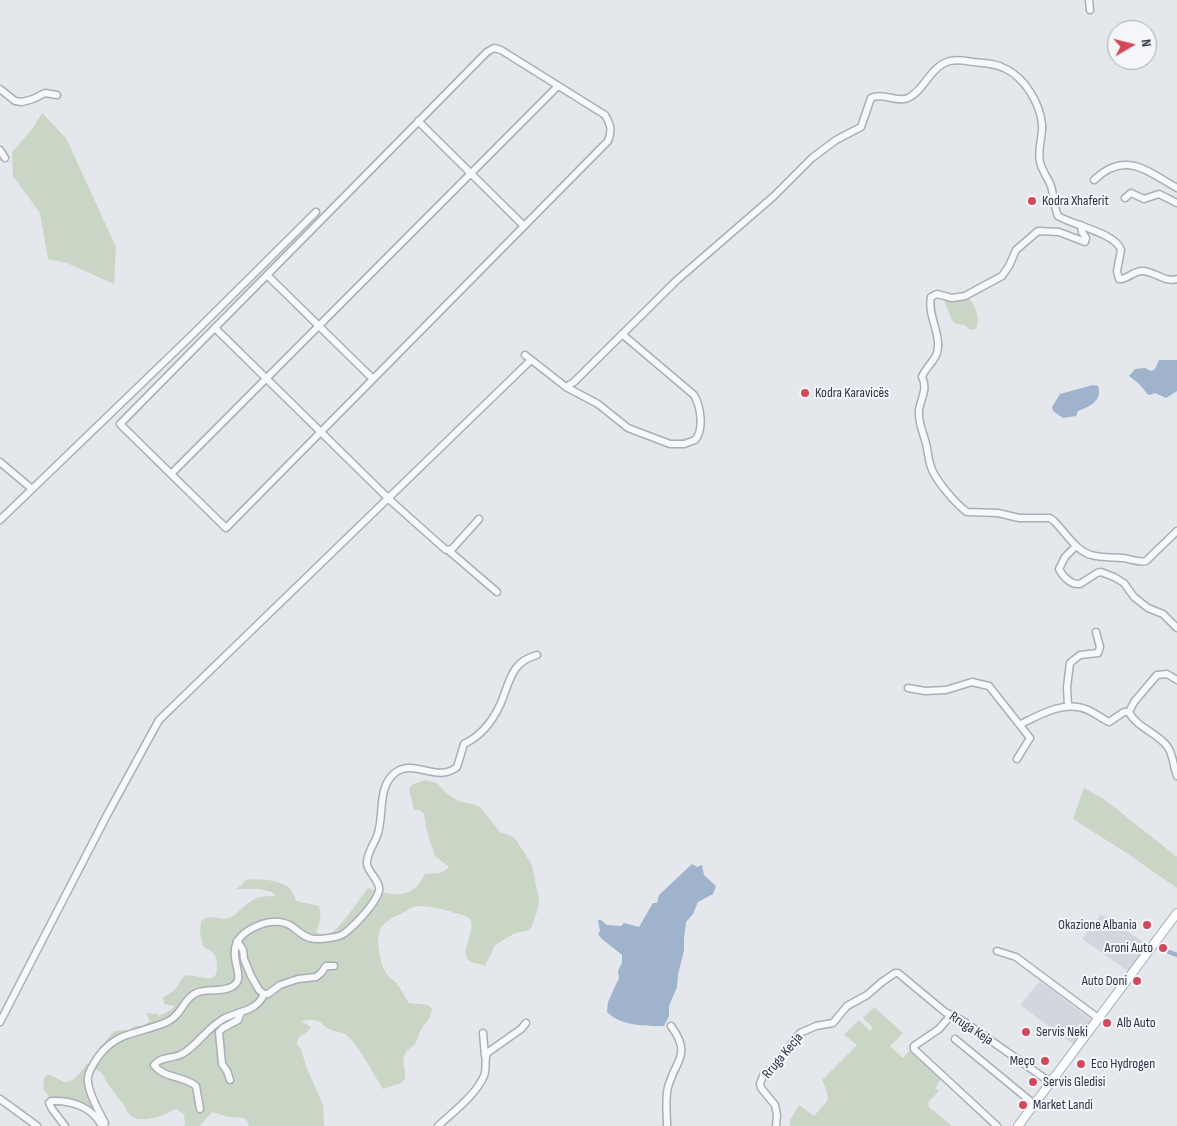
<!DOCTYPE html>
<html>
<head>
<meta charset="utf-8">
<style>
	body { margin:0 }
	#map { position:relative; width:1177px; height:1126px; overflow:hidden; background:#e4e7ec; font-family:"Sofia Sans Condensed",sans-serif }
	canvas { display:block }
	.north { position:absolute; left:1107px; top:20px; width:50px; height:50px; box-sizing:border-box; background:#f4f6f9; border:1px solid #a4a8b1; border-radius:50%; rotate:82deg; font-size:14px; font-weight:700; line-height:20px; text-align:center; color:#2b3445 }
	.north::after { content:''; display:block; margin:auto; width:18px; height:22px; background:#d1495b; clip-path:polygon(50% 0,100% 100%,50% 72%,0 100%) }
</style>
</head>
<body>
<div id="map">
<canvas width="1177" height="1126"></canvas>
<div class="north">N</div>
</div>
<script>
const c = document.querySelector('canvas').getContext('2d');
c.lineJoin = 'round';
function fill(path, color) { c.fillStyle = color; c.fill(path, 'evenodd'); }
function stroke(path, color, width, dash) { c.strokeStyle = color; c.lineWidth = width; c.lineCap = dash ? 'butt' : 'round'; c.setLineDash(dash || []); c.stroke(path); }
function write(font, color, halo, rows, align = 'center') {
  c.font = font + ' "Sofia Sans Condensed",sans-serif'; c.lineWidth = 4; c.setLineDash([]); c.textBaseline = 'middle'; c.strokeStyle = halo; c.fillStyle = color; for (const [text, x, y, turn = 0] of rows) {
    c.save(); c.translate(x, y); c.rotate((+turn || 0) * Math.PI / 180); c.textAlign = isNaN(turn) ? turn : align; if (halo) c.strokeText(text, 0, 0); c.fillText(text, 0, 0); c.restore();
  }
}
fill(new Path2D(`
	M 1101,914 L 1148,945 L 1130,972 L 1082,939 Z
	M 1040,981 L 1095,1023 L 1077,1047 L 1020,1005 Z`), '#d2d6de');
fill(new Path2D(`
	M 42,113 L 66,138 L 116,247 L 114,284 L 67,263 L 48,259 L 40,213 L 13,176 L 12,152 L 33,128 Z
	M 943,298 L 955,301 L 969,298 C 976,307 980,318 976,329 L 970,330 L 965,325 L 956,324 L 952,320 Z
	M 425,780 L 437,783 L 445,792 L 458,801 L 476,805 L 481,808 L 500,832 L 511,836 L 516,840 L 532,865 L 539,900 L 537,912 L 531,928 L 526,931 L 515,933 L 495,945 L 485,966 C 482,964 477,964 474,963 C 451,956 487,921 463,915 C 448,911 433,905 418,906 C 411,906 407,911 401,914 C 381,922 376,930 379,951 C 380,959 382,967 386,973 C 389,978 394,980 397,984 C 402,990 404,997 409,1003 L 428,1005 L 432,1009 C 430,1021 426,1021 421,1030 C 418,1034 418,1039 415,1044 C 411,1048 406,1050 404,1056 C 402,1063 406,1071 405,1079 L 401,1083 L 383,1089 C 375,1077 356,1040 345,1034 C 341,1032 337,1032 333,1031 C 316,1023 325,1018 301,1021 L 311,1027 L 307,1032 L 298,1038 L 297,1044 L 301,1049 L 306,1066 L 323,1105 L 324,1126 L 249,1126 L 248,1122 L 244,1118 L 229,1117 L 212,1112 L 200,1126 L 185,1126 L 184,1114 L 176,1109 C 165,1115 139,1126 129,1114 C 126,1112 126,1107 123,1104 C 118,1097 112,1090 107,1083 C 103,1076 103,1072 95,1069 L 102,1054 L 110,1046 L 105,1043 C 115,1028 114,1031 130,1030 L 134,1026 L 143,1026 L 150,1021 L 147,1016 L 147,1013 L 157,1014 L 159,1016 C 165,1012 170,1012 175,1006 L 164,1004 L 163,998 C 168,994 175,991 178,985 C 180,981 181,978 185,976 C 195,972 217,989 217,967 C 217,952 213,953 203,946 L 200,934 L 201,921 C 211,913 218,921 229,918 C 233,917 236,914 239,911 C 252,899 256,896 275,896 L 272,892 L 260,889 L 237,889 L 246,880 C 256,878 285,880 291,890 C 293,893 295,897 296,901 L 319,906 C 322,916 320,923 316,932 C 320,934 324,936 328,935 C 338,932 361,897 368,888 C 392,896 412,901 425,874 C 435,873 442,875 449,867 L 435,856 L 427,832 L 424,814 L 420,810 L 414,810 L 409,788 L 414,784 Z
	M 1084,788 L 1104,799 L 1177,857 L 1177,888 L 1125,852 L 1073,819 Z
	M 874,1007 L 903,1033 L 890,1046 L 903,1058 L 910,1050 L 941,1079 L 935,1088 L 939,1091 L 928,1102 L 929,1107 L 951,1125 L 951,1126 L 790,1126 L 790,1120 L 799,1105 L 814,1116 L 828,1100 L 826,1089 L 822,1080 L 857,1045 L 844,1035 L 859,1020 L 870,1031 L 873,1028 L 863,1018 Z
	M 87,1063 L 92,1068 L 88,1073 L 95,1106 L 91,1108 L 53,1099 L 44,1091 C 40,1062 58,1082 66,1082 C 75,1082 83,1069 87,1063 Z`), '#c9d6c5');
fill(new Path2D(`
	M 1159,360 L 1177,360 L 1177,391 L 1166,398 L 1155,393 L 1150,395 L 1147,394 C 1144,388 1135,380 1129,376 L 1135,369 L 1145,368 L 1151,371 L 1155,369 Z
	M 1093,385 L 1098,386 C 1103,401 1089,407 1078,411 L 1076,416 L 1063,418 L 1053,411 L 1052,407 L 1060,394 Z
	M 692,864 L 697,867 L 702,865 L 704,875 L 716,886 L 713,894 L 698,902 L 693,914 L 686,922 L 684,939 L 684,950 L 678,975 L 677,987 L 669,1006 L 669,1016 L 664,1026 L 660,1026 C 643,1026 619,1025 607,1012 L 608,1002 L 619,978 L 618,971 L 622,963 L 622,955 L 602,939 L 598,934 L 600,931 L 598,920 L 601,920 L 607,925 L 621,926 L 624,923 L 639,927 L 653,903 L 657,903 L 659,895 Z`), '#9fb4cc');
stroke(new Path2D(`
	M 1169,952 L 1177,955`), '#9fb4cc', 4.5);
const minor = new Path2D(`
	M 1089,0 L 1090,10
	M 494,48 L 501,50 L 605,115 C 611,125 612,131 608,141 L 226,528 L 120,424 L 487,52 Z
	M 0,89 L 15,101 L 22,102 L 33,99 L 45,93 L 57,95
	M 418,121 L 524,226
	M 0,150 L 5,158
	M 1094,180 C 1125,150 1147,171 1177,188
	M 1125,198 L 1131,193 L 1144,199 L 1159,194 L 1177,203
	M 1081,225 L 1082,232 L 1086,238 L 1085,242 L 1059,232 L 1038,231 L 1016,250 L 1009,266 L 1002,276 L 965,296 L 952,298 L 937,294 L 931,297 C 927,316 942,334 937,353 C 934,362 925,368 922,377 C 928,389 921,398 919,410 C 918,421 922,430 925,440 C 928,449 928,459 931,467 C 935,480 956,504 967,512 L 998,513 L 1019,518 L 1050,518 L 1054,521 C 1065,532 1076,551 1091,555 C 1101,558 1113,557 1123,558 C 1131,559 1138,563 1146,561 L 1177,531
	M 267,275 L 373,379
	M 215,328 L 391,501 L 446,550 L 452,549 L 479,519
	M 525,355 L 566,387 L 598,404 L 628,428 L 670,444 L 684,444 L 695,440 C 704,430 701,407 694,395 L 622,334
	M 566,387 L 574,382 L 677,280 L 774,196 L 812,158 L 836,140 L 861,127 L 871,98 C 883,92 896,103 908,98 C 925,90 930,66 950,61 C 958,59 966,61 973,62 C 984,63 996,63 1006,69 C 1025,78 1040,104 1042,124 C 1043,137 1037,149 1040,162 C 1042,171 1048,178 1051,186 C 1054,196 1054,207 1058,216 C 1072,225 1116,233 1121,250 L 1117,271 L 1119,279 C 1127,280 1133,271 1142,271 C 1155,271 1164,283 1177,279
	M 0,462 L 32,489
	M 171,474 L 558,86
	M 0,520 L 193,334 L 316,212
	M 1076,546 L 1065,557 L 1059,569 C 1063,577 1071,585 1080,584 L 1097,573 L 1101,572 L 1114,577 L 1124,583 L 1134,597 L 1148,608 L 1163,614 L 1177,628
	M 448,550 L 497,592
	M 908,688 L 925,691 L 946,690 L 972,682 L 989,686 L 1030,738 L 1017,759
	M 1068,706 L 1067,687 L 1070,663 L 1080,655 L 1098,653 L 1100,647 L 1096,632
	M 1129,712 C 1136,727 1157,733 1167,746 C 1174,755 1173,767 1177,776
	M 1129,712 L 1134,702 L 1157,675 L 1167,674 L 1177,680
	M 1021,724 C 1041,714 1065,700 1088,710 C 1095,713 1101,718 1109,722 L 1124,712 L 1129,712
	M 997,951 L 1016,957 L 1098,1018
	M 264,994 L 268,994 L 280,985 L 298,979 L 316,977 L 321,973 L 326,966 L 334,966
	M 951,1015 L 939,1029 L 914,1046 L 914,1049 L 997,1126
	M 0,1022 L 107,815 L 159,720 L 531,360
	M 483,1033 L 485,1056
	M 955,1039 L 1034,1104
	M 230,1080 L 227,1071 L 222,1064 L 219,1032 L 223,1028 L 238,1020 L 241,1013
	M 0,1099 L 37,1126
	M 200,1109 L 196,1086 C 184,1076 163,1078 154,1065 C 161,1056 173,1059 182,1054 C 195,1048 207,1028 223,1019 C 237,1011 257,1012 264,994 L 259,990 L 251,976 L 244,959 L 243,950 L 237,941
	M 65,1126 L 52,1109 L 49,1103 L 51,1101 C 72,1100 92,1107 102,1126
	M 104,1126 L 105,1123 C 99,1112 86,1089 88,1077 C 89,1070 94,1063 98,1057 C 105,1047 112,1041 124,1036 C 138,1031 153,1028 167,1022 C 182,1015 183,999 196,993 C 207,988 223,993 233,986 C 252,975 210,943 262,924 C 272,920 286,921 294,928 C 299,932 303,936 310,938 C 316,940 323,939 329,938 C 335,937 341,937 346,932 C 356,924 376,903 379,891 C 381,881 368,873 367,864 C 366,855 374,844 377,836 C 385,816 376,787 396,772 C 415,759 437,783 457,767 L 464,744 C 481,736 492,722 500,705 C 510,683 510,662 537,655
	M 438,1126 C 453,1112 475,1096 484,1076 C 487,1069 484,1060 487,1053 L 521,1029 L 526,1023
	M 667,1126 C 667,1114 665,1099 668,1087 C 676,1059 692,1055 671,1026
	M 776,1126 L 777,1115 L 775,1105 L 761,1088 L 760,1084 L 763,1076 L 777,1063 L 800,1033 L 816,1026 L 833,1023 L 847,1006 L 867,995 L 882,982 L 895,973 L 898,973 L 945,1012 L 963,1021 L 1050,1082`);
const major = new Path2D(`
	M 1018,1126 L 1177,913`);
stroke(minor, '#a9aeb7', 9);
stroke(major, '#a3abb8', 10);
stroke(minor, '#f7f8fa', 6);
stroke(major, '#fff', 8);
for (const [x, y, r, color] of [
	[1032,201,5,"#d1495b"],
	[805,393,5,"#d1495b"],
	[1147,925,5,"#d1495b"],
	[1163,948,5,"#d1495b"],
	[1137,981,5,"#d1495b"],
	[1107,1023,5,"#d1495b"],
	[1026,1032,5,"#d1495b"],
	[1045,1061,5,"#d1495b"],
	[1081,1064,5,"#d1495b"],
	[1033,1082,5,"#d1495b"],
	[1023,1105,5,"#d1495b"]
]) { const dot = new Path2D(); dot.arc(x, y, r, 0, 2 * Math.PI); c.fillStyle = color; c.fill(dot); stroke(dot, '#f4f6f9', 2); }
write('14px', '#2b3445', '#f4f6f9', [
	["Kodra Xhaferit",1042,201],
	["Kodra Karavicës",815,393],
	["Okazione Albania",1137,925,"right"],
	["Aroni Auto",1153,948,"right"],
	["Auto Doni",1127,981,"right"],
	["Alb Auto",1117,1023],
	["Servis Neki",1036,1032],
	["Meço",1035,1061,"right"],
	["Eco Hydrogen",1091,1064],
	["Servis Gledisi",1043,1082],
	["Market Landi",1033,1105]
], 'left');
write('14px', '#2b3445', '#f4f6f9', [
	["Rruga Keja",971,1029,33],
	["Rruga Kecja",783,1056,-50]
]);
</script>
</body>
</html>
